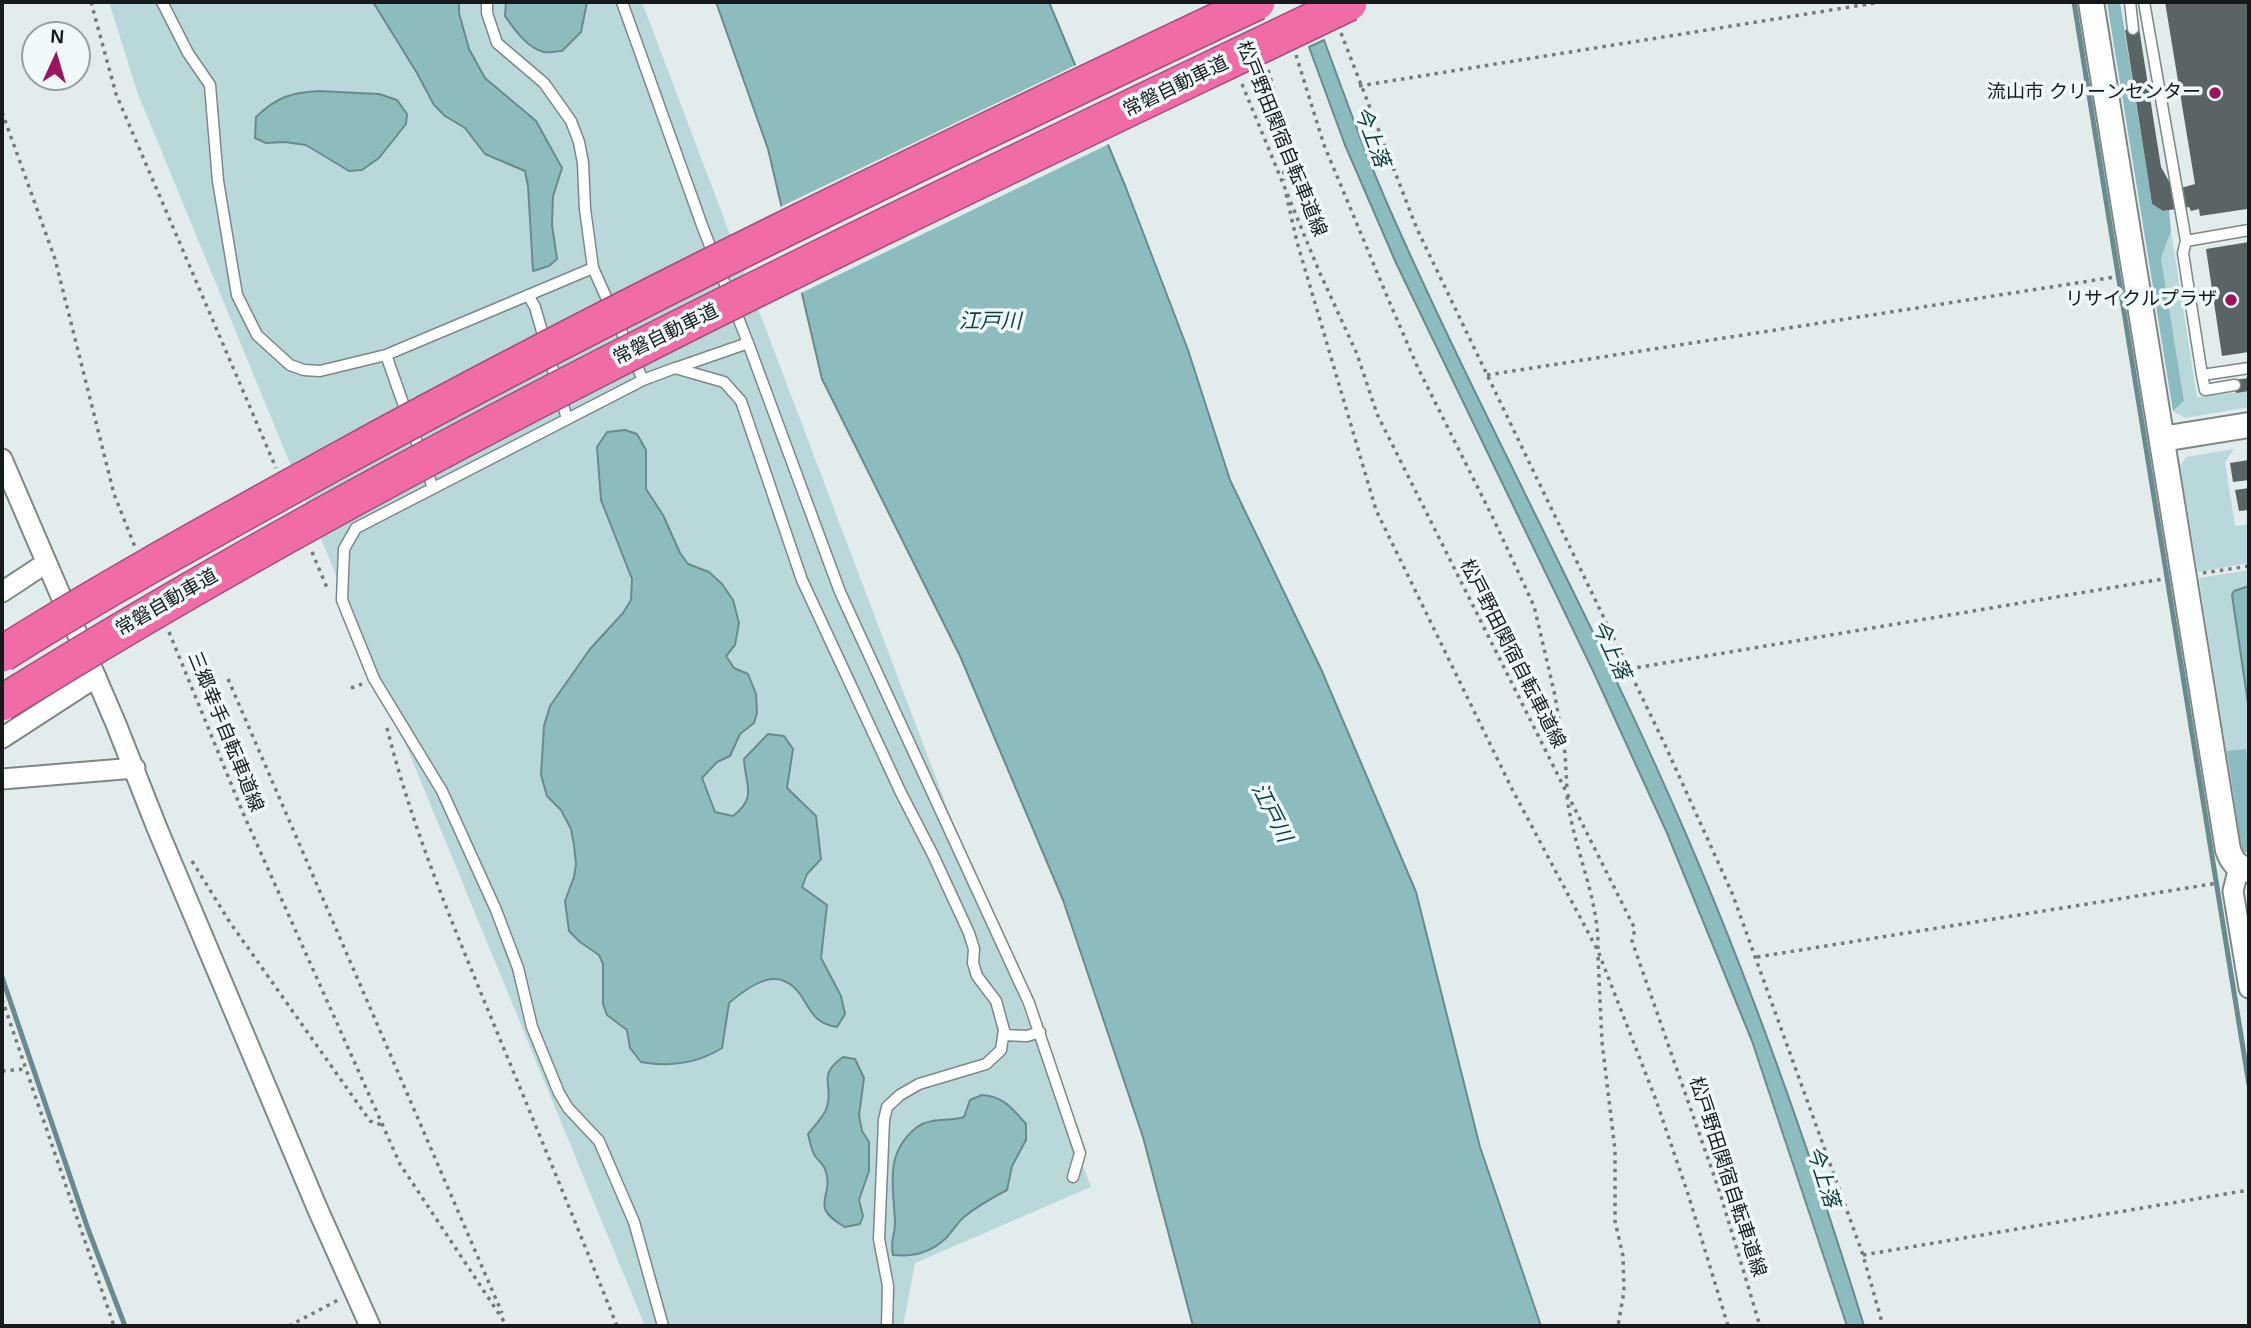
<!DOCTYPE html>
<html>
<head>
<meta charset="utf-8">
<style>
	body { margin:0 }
	#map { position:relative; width:2251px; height:1328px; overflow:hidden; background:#e3ecec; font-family:Helvetica,sans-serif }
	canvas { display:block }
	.frame { position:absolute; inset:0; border:4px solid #161a1a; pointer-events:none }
	.north { position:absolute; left:21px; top:21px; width:70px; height:70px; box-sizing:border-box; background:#f0f9fa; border:2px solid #99a0a0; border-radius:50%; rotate:4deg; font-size:19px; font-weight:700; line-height:28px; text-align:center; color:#161a1a }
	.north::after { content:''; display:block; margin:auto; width:24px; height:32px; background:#9e135f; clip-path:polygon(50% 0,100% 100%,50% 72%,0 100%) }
</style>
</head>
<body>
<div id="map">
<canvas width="2251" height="1328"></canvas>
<div class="frame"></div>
<div class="north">N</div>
</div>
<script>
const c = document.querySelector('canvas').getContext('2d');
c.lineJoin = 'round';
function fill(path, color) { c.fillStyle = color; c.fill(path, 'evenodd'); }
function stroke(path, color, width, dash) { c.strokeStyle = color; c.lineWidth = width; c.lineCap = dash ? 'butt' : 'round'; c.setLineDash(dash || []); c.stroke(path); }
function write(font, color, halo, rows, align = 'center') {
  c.font = font + ' Helvetica,"Noto Sans JP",sans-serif'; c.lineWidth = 7; c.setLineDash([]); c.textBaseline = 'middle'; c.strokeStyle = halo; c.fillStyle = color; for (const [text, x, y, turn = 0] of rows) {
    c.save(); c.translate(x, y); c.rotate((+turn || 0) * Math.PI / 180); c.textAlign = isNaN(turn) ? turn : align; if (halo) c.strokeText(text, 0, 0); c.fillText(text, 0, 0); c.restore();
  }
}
fill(new Path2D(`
	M 109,2 L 642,2 L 1091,1187 L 915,1263 L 903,1326 L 645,1326 L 138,94 Z
	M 2171,231 L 2197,397 L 2249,391 L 2249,407 L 2185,418 L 2173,411 L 2184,401 L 2161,258 Z
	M 2234,449 L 2225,462 L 2235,526 L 2249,524 L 2249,563 L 2198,572 L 2180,466 L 2186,457 Z
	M 2249,570 L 2249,852 L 2248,853 L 2242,851 L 2199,578 Z`), '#b9d8da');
fill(new Path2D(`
	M 2107,2 L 2120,2 L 2152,204 L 2163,211 L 2169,210 L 2171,231 L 2161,258 L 2184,401 L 2173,411 Z
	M 2246,749 L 2249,770 L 2248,853 L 2242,851 L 2227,751 Z`), '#8bbbbe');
const water = new Path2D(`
	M 373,2 L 459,2 L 459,13 L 469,49 L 485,78 L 536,121 L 562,168 L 553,196 L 552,225 L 557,259 L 549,266 L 533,271 L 528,186 L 525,171 L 485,154 L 465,128 L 445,116 L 434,105 L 417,73 Z
	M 506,2 L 587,2 L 581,32 L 562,51 C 556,51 549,53 544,52 C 527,48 514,29 505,16 Z
	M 716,2 L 1049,2 L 1126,188 L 1188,350 L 1230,480 L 1321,669 L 1416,892 L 1480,1147 L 1541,1326 L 1193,1326 L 1143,1137 L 1063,900 L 960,656 L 822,379 L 768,149 Z
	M 1324,40 C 1345,97 1365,154 1390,210 C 1482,418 1592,617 1682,825 C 1753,988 1812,1157 1864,1326 L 1847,1326 L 1752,1041 L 1667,833 L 1594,673 L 1396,263 L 1345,145 L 1309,47 Z
	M 318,91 L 379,94 L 397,100 L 407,114 L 406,124 L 379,158 L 362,170 L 349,171 L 306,145 L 285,142 L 266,143 L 255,138 L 256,117 C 277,97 290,93 318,91 Z
	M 625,430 L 637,434 L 646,450 L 646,489 L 663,515 L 680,553 L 688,564 L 709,572 L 722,584 L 733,600 L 739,623 L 735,645 L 726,656 L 734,668 L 748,674 L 756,694 L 757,713 L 754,723 L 740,734 L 730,756 L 717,762 L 702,778 L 715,812 L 733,816 C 758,797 745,785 744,759 L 768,734 L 784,736 L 793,749 L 787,788 L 816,816 L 821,859 L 807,874 L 802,887 L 827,905 L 821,958 L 841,996 L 845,1014 L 837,1027 C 819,1024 814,1017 805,1002 C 783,963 755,981 729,1003 L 722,1048 C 698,1063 669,1067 641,1062 L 630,1048 L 627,1030 L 607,1015 L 603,1004 L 603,964 L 599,955 L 580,942 L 569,931 L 565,901 L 574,877 L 576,864 L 574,845 L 571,829 L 561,810 L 547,796 L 541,775 L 544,726 L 550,706 L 590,649 L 623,613 L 631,600 L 632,579 L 601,500 L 597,447 L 607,432 Z
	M 2249,586 L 2249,710 L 2232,595 L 2234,591 Z
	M 843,1057 L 855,1059 L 864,1078 L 859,1115 L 862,1131 L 869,1142 L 869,1171 L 859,1200 L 863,1216 L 860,1224 L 845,1227 C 806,1205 836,1197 825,1169 C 823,1164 818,1160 815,1156 C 811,1150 810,1141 808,1134 C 814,1126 824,1117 827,1107 C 834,1082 816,1077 843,1057 Z
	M 982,1095 C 1003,1096 1013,1109 1026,1124 L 1026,1140 L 1012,1166 L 1007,1190 C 992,1198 977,1206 964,1217 C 957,1223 952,1232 945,1239 C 931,1252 912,1257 893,1255 C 890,1238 895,1237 895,1223 C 894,1187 883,1154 917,1127 C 931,1117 949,1122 964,1117 L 970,1100 Z`);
fill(water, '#8cbcbe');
stroke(water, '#698b8d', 2);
fill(new Path2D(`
	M 1078,64 L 1111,143 L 799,294 L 778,208 Z`), '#e3ecec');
stroke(new Path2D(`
	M 2074,2 L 2249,1085
	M 2,977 L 88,1229 L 125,1326`), '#698b8d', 5);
fill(new Path2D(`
	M 2165,2 L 2249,2 L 2249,215 L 2247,209 L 2200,216 L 2199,209 L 2191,211 L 2189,207 L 2163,211 L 2152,204 L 2125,30 L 2139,28 L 2161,167 L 2174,190 L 2195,184 Z
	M 2249,242 L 2249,352 L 2222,356 L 2206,249 Z
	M 2249,378 L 2249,391 L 2236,393 L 2234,380 Z
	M 2249,460 L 2249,480 L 2233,482 L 2230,463 Z
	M 2249,488 L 2249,510 L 2239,511 L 2235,490 Z`), '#5b6464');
const service = new Path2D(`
	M 162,2 L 188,53 L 210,85 L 218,181 L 237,295 L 257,335 L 290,365 L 304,370 L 320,371 L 386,355 L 593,268
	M 487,2 L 487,13 L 497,43 L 544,83 L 571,121 L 579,142 L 583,163 L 585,209 L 593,268 L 643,380
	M 622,2 L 703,228 L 748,343 L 676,368
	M 2130,2 L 2133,29
	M 2144,2 L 2186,241 L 2183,253 L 2202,375 L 2249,368
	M 2186,241 L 2249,230
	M 528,295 L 535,307 L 567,419
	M 748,343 L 840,592 L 1029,1003 L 1080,1153 L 1073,1177
	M 386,355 L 433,488
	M 2202,375 L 2205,390 L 2235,385
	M 1003,1035 L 1027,1036 L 1040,1032
	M 663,1326 L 634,1222 L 599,1141 L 568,1108 L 559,1093 L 532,1027 L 518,968 L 496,910 L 442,791 L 374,679 L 342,600 L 344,549 L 356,528 L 643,380 L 675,368 L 724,382 L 741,401 L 802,580 L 901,793 L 933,855 L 969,933 L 974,949 L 973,963 L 977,976 L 996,1001 L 1004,1030 L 1001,1050 L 986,1064 L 919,1084 L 900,1095 L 887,1107 L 884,1120 L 879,1239 L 888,1286 L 887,1326`);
const minor = new Path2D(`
	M 2,459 L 116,724 L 157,828 L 318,1210 L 370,1326
	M 2,592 L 46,563
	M 2,738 L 96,677
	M 2,779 L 135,768
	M 2239,867 L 2233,891 L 2249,988`);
const tertiary = new Path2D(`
	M 2091,2 L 2228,850 C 2232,861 2237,868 2249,870
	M 2162,439 L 2249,425`);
stroke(service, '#7e8787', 13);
stroke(minor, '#7e8787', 23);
stroke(tertiary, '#7e8787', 28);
stroke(new Path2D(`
	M 91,2 L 116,94 L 276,468
	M 1341,33 L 1417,229 L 1665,745 L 1732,893 L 1863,1255 L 1883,1326
	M 1296,55 L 1324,145 L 1389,301 L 1418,368 L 1493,518 L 1534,606 L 1554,691 L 1565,753 L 1567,789
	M 1268,70 C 1279,104 1284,145 1284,180
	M 1242,84 L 1319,271 L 1357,354 L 1377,414 L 1635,929 L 1632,941 L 1720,1193 L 1760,1326
	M 1359,86 L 1881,2
	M 2,112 L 55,259 L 114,494 L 135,547
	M 1286,194 L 1297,242 L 1376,510 L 1512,789 L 1598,951 L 1656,1100 L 1688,1194 L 1728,1326
	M 1487,375 L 2115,277
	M 312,552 L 328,590
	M 2203,573 L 2249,566
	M 169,632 L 243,813 L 400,1164 L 507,1326
	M 1629,669 L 2163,579
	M 228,679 L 502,1313
	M 351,688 L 362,684
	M 387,728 C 413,832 456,932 497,1032 C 537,1129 578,1228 617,1326
	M 1567,796 C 1573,848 1599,897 1598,949
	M 192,861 L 229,921 L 370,1121 L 382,1125
	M 1598,957 L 1602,1042 L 1615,1150 L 1615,1221 L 1623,1256 L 1624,1291 L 1618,1326
	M 1757,957 L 2218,883
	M 2,999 L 114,1326
	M 2,1071 L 26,1069
	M 1863,1255 L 2249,1190
	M 289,1326 L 340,1299`), '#757b7b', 3.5, [3.5, 5]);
stroke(service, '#fff', 10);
stroke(minor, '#fff', 19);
stroke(tertiary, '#fff', 24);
const motorwayBridge = new Path2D(`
	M 2,654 C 108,587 218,527 328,466 C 631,299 944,150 1257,2
	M 2,703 C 432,435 893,222 1349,3`);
stroke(motorwayBridge, '#a44f76', 38, []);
stroke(motorwayBridge, '#f16ba7', 35);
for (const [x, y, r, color] of [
	[2215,93,7,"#9e135f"],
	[2231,300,7,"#9e135f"]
]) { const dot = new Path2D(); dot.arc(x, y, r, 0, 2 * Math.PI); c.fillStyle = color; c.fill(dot); stroke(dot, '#f0f9fa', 2.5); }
write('19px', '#161a1a', '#f0f9fa', [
	["常磐自動車道",1176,87,-26],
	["松戸野田関宿自転車道線",1281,139,68],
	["常磐自動車道",666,335,-26],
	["常磐自動車道",167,603,-30],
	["松戸野田関宿自転車道線",1512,654,63],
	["三郷幸手自転車道線",225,732,68],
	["松戸野田関宿自転車道線",1727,1177,72]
]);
write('19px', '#161a1a', '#f0f9fa', [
	["流山市 クリーンセンター",2201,93],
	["リサイクルプラザ",2217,300]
], 'right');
write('italic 21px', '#0d3c3e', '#f0f9fa', [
	["今上落",1371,137,69],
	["江戸川",990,322],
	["今上落",1610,650,65],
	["江戸川",1271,813,63],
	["今上落",1822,1177,72]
]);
</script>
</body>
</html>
